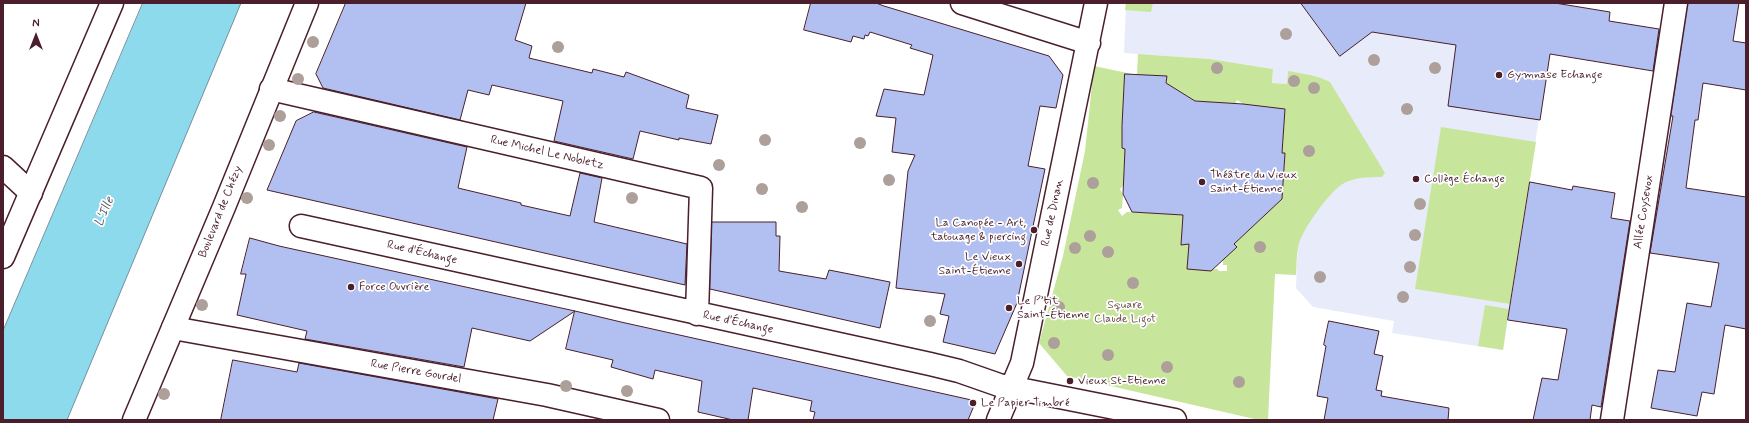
<!DOCTYPE html>
<html>
<head>
<meta charset="utf-8">
<style>
	body { margin:0 }
	#map { position:relative; width:1749px; height:423px; overflow:hidden; background:#fff; font-family:Mynerve,sans-serif }
	canvas { display:block }
	.frame { position:absolute; inset:0; border:4px solid #4a1f2b; pointer-events:none }
	.north { position:absolute; left:16px; top:16px; width:40px; height:40px; -webkit-text-stroke:3px #fff; paint-order:stroke; rotate:0deg; font-size:11px; font-weight:700; line-height:16px; text-align:center; color:#4a1f2b }
	.north::after { content:''; display:block; margin:auto; width:14px; height:18px; background:#4a1f2b; clip-path:polygon(50% 0,100% 100%,50% 72%,0 100%) }
</style>
</head>
<body>
<div id="map">
<canvas width="1749" height="423"></canvas>
<div class="frame"></div>
<div class="north">N</div>
</div>
<script>
const c = document.querySelector('canvas').getContext('2d');
c.lineJoin = 'round';
function fill(path, color) { c.fillStyle = color; c.fill(path, 'evenodd'); }
function stroke(path, color, width, dash) { c.strokeStyle = color; c.lineWidth = width; c.lineCap = dash ? 'butt' : 'round'; c.setLineDash(dash || []); c.stroke(path); }
function write(font, color, halo, rows, align = 'center') {
  c.font = font + ' Mynerve,sans-serif'; c.lineWidth = 3.5; c.setLineDash([]); c.textBaseline = 'middle'; c.strokeStyle = halo; c.fillStyle = color; for (const [text, x, y, turn = 0] of rows) {
    c.save(); c.translate(x, y); c.rotate((+turn || 0) * Math.PI / 180); c.textAlign = isNaN(turn) ? turn : align; if (halo) c.strokeText(text, 0, 0); c.fillText(text, 0, 0); c.restore();
  }
}
fill(new Path2D(`
	M 1126,3 L 1557,3 L 1503,350 L 1392,333 L 1394,321 L 1313,307 L 1296,288 L 1300,193 L 1288,72 L 1287,84 L 1272,83 L 1273,69 L 1210,59 L 1124,53 Z`), '#e8ecfa');
fill(new Path2D(`
	M 1126,3 L 1153,3 L 1151,12 L 1125,10 Z
	M 1138,54 L 1210,59 L 1273,69 L 1272,83 L 1287,84 L 1288,71 C 1303,74 1317,75 1330,82 L 1385,173 L 1382,177 C 1368,177 1353,177 1341,185 C 1328,194 1300,232 1298,248 C 1296,257 1297,266 1296,275 L 1275,274 L 1268,420 L 1259,420 L 1067,376 L 1039,343 L 1063,256 L 1085,151 L 1094,66 L 1137,75 ZM 1125,74 L 1167,77 L 1165,104 ZM 1237,100 L 1242,103 L 1239,108 L 1255,107 L 1285,110 L 1282,153 L 1285,153 L 1285,158 L 1282,200 L 1259,198 L 1234,243 L 1237,247 L 1223,246 L 1223,265 L 1227,265 L 1227,271 L 1218,271 L 1218,269 L 1187,269 L 1190,256 L 1188,253 L 1190,244 L 1181,245 L 1181,240 L 1186,239 L 1188,215 L 1127,212 L 1122,216 L 1118,210 L 1122,208 L 1123,195 L 1120,189 L 1123,186 L 1126,149 L 1122,148 L 1122,143 L 1235,104 Z
	M 1441,127 L 1536,142 L 1510,304 L 1415,289 Z
	M 1485,305 L 1509,309 L 1503,350 L 1478,346 Z`), '#c8e59c');
const water = new Path2D(`
	M 143,3 L 241,3 L 67,420 L 3,420 L 3,331 Z`);
fill(water, '#8ddaed');
stroke(water, '#728f9f', 1);
const building = new Path2D(`
	M 346,3 L 526,3 L 515,40 L 532,46 L 529,58 L 592,73 L 593,69 L 624,77 L 626,72 L 689,95 L 686,108 L 718,115 L 711,144 L 679,138 L 679,140 L 640,131 L 633,159 L 554,141 L 563,101 L 492,85 L 489,95 L 468,90 L 460,120 L 323,88 L 316,74 Z
	M 811,3 L 876,3 L 884,6 L 1049,56 L 1063,75 L 1056,108 L 1040,106 L 1028,166 L 1045,169 L 1017,303 L 995,354 L 943,342 L 949,316 L 940,314 L 945,294 L 896,288 L 908,171 L 915,155 L 892,152 L 896,118 L 876,116 L 884,89 L 924,95 L 933,55 L 910,48 L 912,45 L 870,32 L 868,36 L 865,35 L 864,39 L 853,36 L 851,42 L 804,30 Z
	M 1301,3 L 1555,3 L 1610,12 L 1609,21 L 1659,29 L 1653,71 L 1550,54 L 1540,120 L 1448,106 L 1456,45 L 1372,32 L 1340,56 Z
	M 1688,3 L 1739,3 L 1733,41 L 1746,43 L 1746,90 L 1703,83 L 1698,120 L 1695,120 L 1686,188 L 1746,197 L 1746,329 L 1725,325 L 1714,394 L 1702,392 L 1697,416 L 1651,408 L 1658,370 L 1675,372 L 1687,303 L 1711,307 L 1719,263 L 1650,253 L 1673,116 L 1671,116 Z
	M 1125,74 L 1167,76 L 1166,83 L 1195,101 L 1243,104 L 1285,109 L 1282,153 L 1285,153 L 1282,199 L 1234,244 L 1237,247 L 1211,271 L 1187,269 L 1189,244 L 1181,245 L 1183,215 L 1132,212 L 1123,194 L 1125,149 L 1122,148 L 1122,126 Z
	M 314,112 L 467,147 L 458,188 L 521,203 L 521,205 L 570,216 L 580,173 L 602,178 L 594,222 L 687,244 L 685,285 L 267,190 L 296,121 Z
	M 1530,182 L 1572,190 L 1573,186 L 1615,193 L 1611,218 L 1630,221 L 1601,407 L 1592,405 L 1590,420 L 1533,420 L 1542,378 L 1558,380 L 1567,329 L 1508,320 Z
	M 712,222 L 776,222 L 776,236 L 780,236 L 779,271 L 826,279 L 829,270 L 890,282 L 880,328 L 710,289 Z
	M 250,238 L 279,246 L 575,311 L 530,341 L 472,328 L 464,367 L 305,339 L 307,331 L 237,315 L 246,274 L 241,274 Z
	M 575,311 L 621,322 L 976,401 L 968,420 L 813,420 L 815,412 L 810,411 L 812,401 L 753,388 L 748,420 L 733,420 L 698,412 L 702,381 L 655,370 L 653,379 L 611,367 L 613,360 L 566,349 Z
	M 1329,321 L 1379,331 L 1374,354 L 1383,356 L 1376,390 L 1382,391 L 1381,396 L 1449,408 L 1448,420 L 1324,420 L 1328,398 L 1317,396 L 1326,346 L 1324,345 Z
	M 233,360 L 297,372 L 299,363 L 498,399 L 493,420 L 221,420 Z`);
fill(building, '#b1c0f0');
stroke(building, '#4a1f2b', 1);
const minor = new Path2D(`
	M 962,3 L 1089,43
	M 271,89 L 701,188 L 697,314
	M 3,167 L 31,193
	M 301,226 L 930,364 L 959,371 L 999,385 L 1175,420
	M 173,328 L 547,395 L 658,420
	M 998,420 L 1022,363 L 1096,3
	M 1612,420 L 1676,3`);
const major = new Path2D(`
	M 3,257 L 112,3
	M 134,420 L 224,207 L 307,3`);
stroke(minor, '#4a1f2b', 25);
stroke(major, '#4a1f2b', 25);
stroke(minor, '#fff', 22);
stroke(major, '#fff', 22);
c.fillStyle = '#ad9f9a';
for (const [x, y] of [
	[1286,34],
	[313,42],
	[558,47],
	[1374,60],
	[1217,68],
	[1435,68],
	[298,79],
	[1294,81],
	[1314,88],
	[1407,109],
	[280,116],
	[765,140],
	[860,143],
	[269,145],
	[1309,151],
	[719,165],
	[889,180],
	[1093,183],
	[762,189],
	[247,198],
	[632,198],
	[1420,204],
	[802,207],
	[1415,235],
	[1090,236],
	[1260,247],
	[1075,248],
	[1108,252],
	[1410,267],
	[1320,277],
	[1133,283],
	[1403,297],
	[202,305],
	[1059,307],
	[930,321],
	[1054,343],
	[1108,355],
	[1167,367],
	[1239,382],
	[566,386],
	[627,391],
	[164,394]
]) { c.beginPath(); c.arc(x, y, 6, 0, 2 * Math.PI); c.fill(); }
for (const [x, y, r, color] of [
	[1499,75,4,"#4a1f2b"],
	[1416,179,4,"#4a1f2b"],
	[1202,182,4,"#4a1f2b"],
	[1034,230,4,"#4a1f2b"],
	[1019,264,4,"#4a1f2b"],
	[351,287,4,"#4a1f2b"],
	[1009,308,4,"#4a1f2b"],
	[1070,381,4,"#4a1f2b"],
	[973,403,4,"#4a1f2b"]
]) { const dot = new Path2D(); dot.arc(x, y, r, 0, 2 * Math.PI); c.fillStyle = color; c.fill(dot); stroke(dot, '#fff', 1.5); }
write('12px', '#4a1f2b', '#fff', [
	["Gymnase Echange",1507,75],
	["Théâtre du Vieux",1210,175],
	["Saint-Étienne",1210,189],
	["Collège Échange",1424,179],
	["La Canopée - Art,",1026,223,"right"],
	["tatouage & piercing",1026,237,"right"],
	["Le Vieux",1011,257,"right"],
	["Saint-Étienne",1011,271,"right"],
	["Force Ouvrière",359,287],
	["Le P’tit",1017,301],
	["Saint-Étienne",1017,315],
	["Vieux St-Etienne",1078,381],
	["Le Papier Timbré",981,403]
], 'left');
write('12px', '#4a1f2b', '#fff', [
	["Rue Michel Le Nobletz",547,153,13],
	["Boulevard de Chézy",221,212,-68],
	["Allée Coysevox",1644,212,-81],
	["Rue de Dinan",1053,213,-78],
	["Rue d'Échange",422,253,13],
	["Rue d'Échange",738,323,12],
	["Rue Pierre Gourdel",416,372,10]
]);
write('12px', '#6a5047', '#fff', [
	["Square",1125,305],
	["Claude Ligot",1125,319]
]);
write('italic 13px', '#5e5765', '#fff', [
	["L'Ille",105,212,-67]
]);
</script>
</body>
</html>
